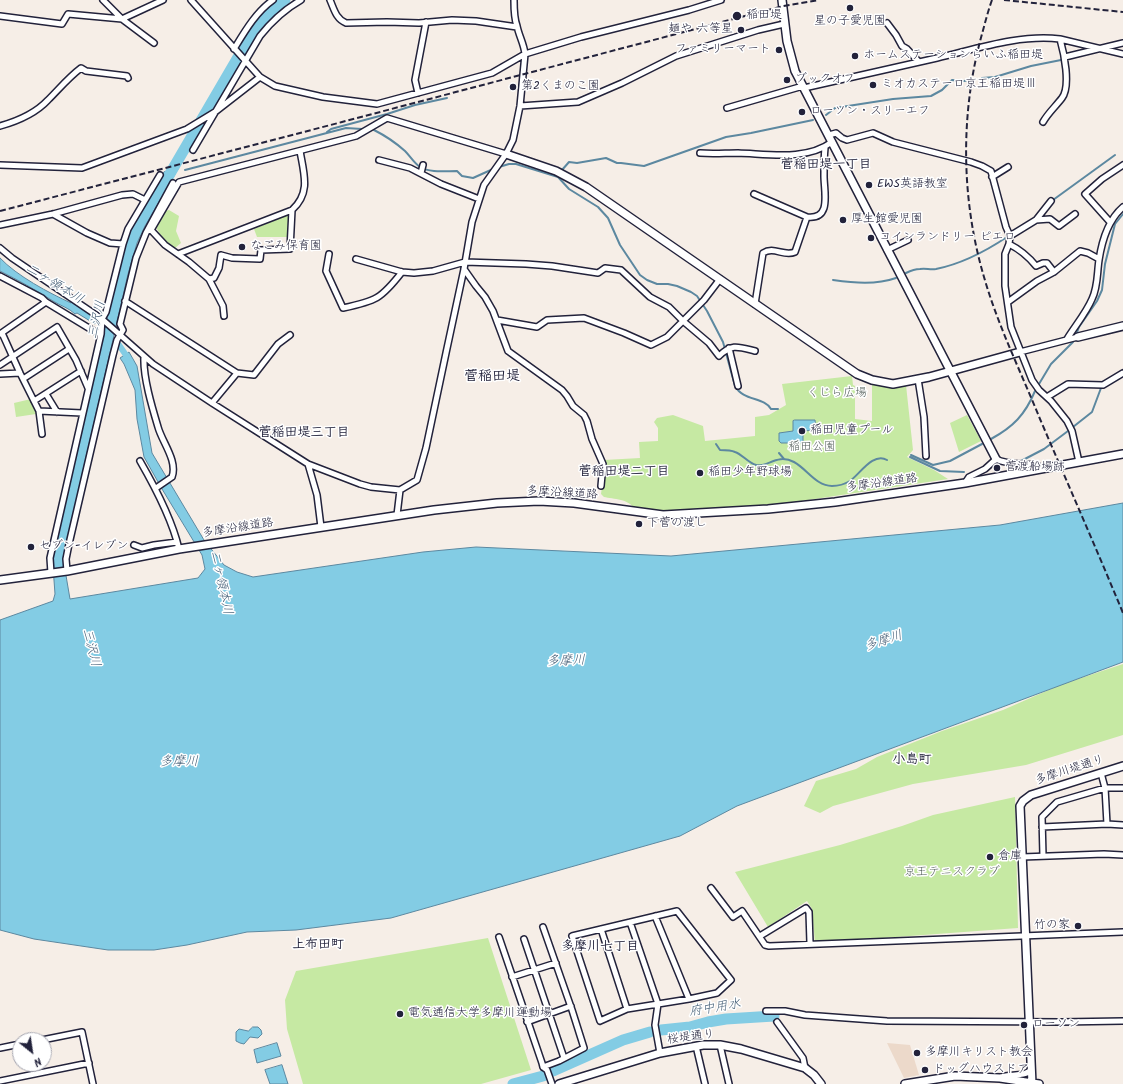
<!DOCTYPE html>
<html>
<head>
<meta charset="utf-8">
<style>
	body { margin:0 }
	#map { position:relative; width:1123px; height:1084px; overflow:hidden; background:#f6eee7; font-family:Kalam,sans-serif }
	canvas { display:block }
	.north { position:absolute; left:12px; top:1032px; width:40px; height:40px; box-sizing:border-box; background:#fff; border:1px solid #a7a7b1; border-radius:50%; rotate:150deg; font-size:11px; font-weight:700; line-height:16px; text-align:center; color:#22223b }
	.north::after { content:''; display:block; margin:auto; width:14px; height:18px; background:#22223b; clip-path:polygon(50% 0,100% 100%,50% 72%,0 100%) }
</style>
</head>
<body>
<div id="map">
<canvas width="1123" height="1084"></canvas>
<div class="north">N</div>
</div>
<script>
const c = document.querySelector('canvas').getContext('2d');
c.lineJoin = 'round';
function fill(path, color) { c.fillStyle = color; c.fill(path, 'evenodd'); }
function stroke(path, color, width, dash) { c.strokeStyle = color; c.lineWidth = width; c.lineCap = dash ? 'butt' : 'round'; c.setLineDash(dash || []); c.stroke(path); }
function write(font, color, halo, rows, align = 'center') {
  c.font = font + ' Kalam,"Klee One",sans-serif'; c.lineWidth = 3; c.setLineDash([]); c.textBaseline = 'middle'; c.strokeStyle = halo; c.fillStyle = color; for (const [text, x, y, turn = 0] of rows) {
    c.save(); c.translate(x, y); c.rotate((+turn || 0) * Math.PI / 180); c.textAlign = isNaN(turn) ? turn : align; if (halo) c.strokeText(text, 0, 0); c.fillText(text, 0, 0); c.restore();
  }
}
fill(new Path2D(`
	M 887,1043 L 910,1045 L 919,1075 L 904,1078 Z`), '#ecd9ca');
fill(new Path2D(`
	M 169,210 L 179,216 L 176,231 L 181,243 L 175,248 C 167,242 160,236 156,227 L 165,211 Z
	M 290,214 L 289,237 L 257,237 L 254,229 Z
	M 852,376 L 853,385 L 855,386 L 855,419 L 872,421 L 872,383 L 893,387 L 906,385 L 913,450 L 907,457 L 934,470 L 948,479 L 775,505 L 673,511 L 634,509 C 630,499 613,499 604,497 L 601,494 L 605,464 L 604,460 L 640,458 L 639,442 L 658,441 L 658,428 L 654,422 L 657,418 L 673,415 L 703,426 L 705,441 L 755,436 L 755,417 L 769,415 L 786,405 L 782,384 Z
	M 31,399 L 36,414 L 16,417 L 14,403 Z
	M 967,415 L 981,441 L 959,452 L 950,423 Z
	M 1123,664 L 1123,735 L 1026,765 L 913,784 L 833,806 L 820,813 L 804,806 L 816,781 L 856,769 L 877,757 L 942,731 L 1003,710 L 1060,685 Z
	M 1015,797 L 1018,928 L 815,943 L 812,909 L 807,901 L 768,927 L 735,872 L 840,845 L 902,826 L 933,815 Z
	M 488,938 L 531,1070 L 481,1084 L 303,1084 L 287,1029 L 285,1000 L 296,971 Z`), '#c6e9a3');
const water = new Path2D(`
	M 178,169 L 145,226 L 137,243 L 128,274 L 63,558 L 70,599 L 198,578 L 205,569 L 202,555 L 162,489 L 144,457 L 137,419 L 135,390 L 124,364 L 120,358 L 129,352 L 137,366 L 152,453 L 204,540 L 224,565 L 237,572 L 253,577 L 423,552 L 476,547 L 671,556 L 1000,525 L 1123,503 L 1123,662 L 737,806 L 680,836 L 391,918 L 296,930 L 247,932 L 187,945 L 154,950 L 108,950 L 34,939 L 0,930 L 0,620 L 53,601 L 55,594 L 52,553 L 123,250 L 131,230 L 164,172 Z
	M 0,258 C 17,276 49,293 71,303 L 72,301 L 98,320 L 95,324 L 77,313 L 75,314 C 69,308 61,306 53,301 C 36,290 18,280 0,271 Z
	M 795,420 L 815,420 L 816,430 L 803,431 L 803,442 L 801,443 L 781,443 L 779,441 L 779,433 L 793,431 L 793,421 Z
	M 253,1027 L 258,1027 L 261,1030 L 262,1034 L 258,1038 L 250,1037 L 244,1044 L 240,1043 L 236,1041 L 236,1032 L 239,1029 L 248,1031 Z
	M 277,1043 L 281,1056 L 257,1063 L 254,1050 Z
	M 282,1065 L 288,1084 L 270,1084 L 265,1070 Z`);
fill(water, '#83cce4');
stroke(water, '#5c88a0', 1);
stroke(new Path2D(`
	M 982,78 L 995,77 L 1031,66 L 1061,60
	M 826,115 L 835,108 L 893,99 L 931,96 L 942,90 L 952,80 L 964,81 L 975,79
	M 374,130 C 386,136 396,143 405,151 C 410,156 414,163 420,167 C 430,173 445,171 457,171 L 462,176 L 473,178 L 493,169
	M 327,132 L 331,129 L 387,114 L 415,105 L 447,98
	M 499,167 L 509,164 L 516,164 L 558,177 L 569,189 L 598,207 L 608,218 L 620,245 L 640,275 L 647,280 L 657,284 L 668,284 L 677,286 L 691,292 L 697,296 L 707,311 L 723,342 L 735,386 C 743,401 764,397 771,409 L 778,409
	M 185,170 L 346,128 L 362,129
	M 562,170 L 569,162 L 577,163 L 606,158 L 617,163 L 621,163 L 644,166 L 726,137 L 751,133 L 813,120
	M 1053,200 L 1115,155
	M 906,273 C 910,271 915,269 920,269 C 926,268 930,270 936,269 C 961,264 986,251 1007,237
	M 833,280 C 854,283 876,285 896,278
	M 1076,335 L 1079,327 L 1097,301 L 1102,290 L 1105,264 L 1115,224 L 1123,214
	M 1039,384 L 1051,364 L 1073,342 L 1074,339
	M 1073,427 L 1092,412 L 1101,388
	M 991,439 C 1013,427 1025,415 1035,391
	M 716,444 L 720,450 C 725,450 731,450 735,452 C 742,454 748,463 756,465 C 767,468 777,453 794,462 C 807,469 816,486 832,486 C 838,486 845,484 850,481 C 860,474 873,452 887,460
	M 779,453 L 784,459
	M 911,455 L 933,465 L 950,461 L 982,444
	M 910,457 L 940,471 L 964,472
	M 1021,461 L 1044,449 L 1068,431`), '#5c88a0', 2);
stroke(new Path2D(`
	M 119,345 L 130,361`), '#83cce4', 6);
stroke(new Path2D(`
	M 164,184 L 244,47 L 259,23 L 269,13 L 285,0
	M 661,1030 L 690,1027 L 708,1022 L 726,1019 L 774,1016
	M 553,1071 L 623,1040 L 650,1032
	M 513,1084 L 543,1076`), '#83cce4', 11);
const street = new Path2D(`
	M 103,0 L 122,19 L 154,43
	M 191,0 L 260,77 L 275,86 L 323,97 L 377,104 L 492,73 L 525,54 L 581,37 L 689,10 L 721,0
	M 330,0 C 334,9 336,19 346,23 L 387,22 L 419,23 L 452,20 L 476,21 L 517,27
	M 0,16 L 62,24 L 68,14 L 122,19 L 163,0
	M 887,23 L 896,35 L 902,46 L 907,49 L 919,62
	M 234,49 C 245,31 256,12 273,0
	M 1065,57 L 1123,43
	M 804,88 C 848,78 893,68 937,58 C 976,49 1020,34 1060,39 L 1123,54
	M 418,93 L 415,80 L 426,22
	M 520,106 L 578,102 L 622,83 L 676,56 L 758,30 L 784,24
	M 727,108 L 803,86
	M 1043,122 C 1048,113 1056,106 1062,98 C 1071,86 1064,53 1060,39
	M 0,126 C 18,121 35,114 48,100 C 59,89 69,77 81,68 L 86,71 L 127,76 L 128,78
	M 829,135 L 836,133 L 842,138 L 847,140 L 873,133 L 893,142 L 971,162 L 982,166 L 991,171 L 1006,227 L 1010,236 L 1009,244 L 1005,254 L 1005,286 L 1011,327 L 1032,380 L 1039,390 L 1051,401 L 1067,421 L 1072,431 L 1079,462
	M 193,150 L 260,36 C 272,21 285,9 301,0
	M 700,153 C 713,154 725,153 738,153 C 769,154 806,161 832,142
	M 379,160 L 410,168 L 441,184 L 479,199
	M 0,165 L 82,168 L 187,129 L 215,112 L 260,77
	M 421,173 L 423,165
	M 992,177 L 1008,167
	M 754,194 L 807,217 C 832,220 824,192 824,176 C 824,167 824,157 825,148
	M 53,214 L 87,233 L 110,243 L 123,244
	M 1036,220 L 1050,219 L 1059,226 L 1075,214
	M 1110,222 L 1085,194 L 1102,179 L 1123,165
	M 0,225 L 53,214 L 122,195 L 133,194 L 145,200
	M 1010,236 L 1036,220 L 1051,201
	M 1009,244 C 1021,250 1028,256 1036,266 L 1043,263 L 1047,263 L 1054,272 L 1080,251 L 1088,253 L 1099,259
	M 0,248 L 12,258 L 102,319 L 153,364 L 212,403 L 308,464 L 317,495 L 321,527
	M 887,250 L 908,240
	M 178,254 L 292,210 C 311,193 304,174 300,151
	M 329,254 L 326,271 L 343,308 C 376,301 381,299 402,272
	M 356,259 L 402,272 L 414,273 L 433,271 L 465,262 L 526,264 L 552,266 L 598,273 L 605,268 L 621,270 L 650,297 L 669,307 L 683,321 L 709,343 L 719,356 C 732,343 739,347 755,351
	M 464,269 L 476,286 L 485,297 L 493,311 L 508,351 L 562,390 L 567,396 L 573,406 L 584,415 L 587,421 L 592,439 L 603,464 L 601,486
	M 0,276 L 42,298 L 46,302 L 92,330 L 101,334
	M 209,279 L 214,278 L 219,268 L 221,255 L 232,258 L 260,259 L 261,250 L 290,249 L 292,210
	M 125,301 L 237,373 L 254,375 L 278,344 L 290,335
	M 1008,302 L 1037,281 L 1054,272
	M 755,304 L 763,253 C 774,246 784,257 795,252 L 807,217
	M 224,316 L 223,306 L 209,279 L 189,262 L 165,245 L 151,230 L 179,182 L 356,136 L 387,118 L 506,154
	M 497,320 L 537,327 L 547,320 L 584,318 L 624,333 L 651,345 L 667,337 L 704,300 L 720,279
	M 2,333 L 20,373 L 39,411 L 42,434
	M 0,334 L 46,302
	M 1067,339 C 1075,326 1086,313 1092,299 C 1098,287 1097,273 1099,260 C 1102,240 1108,220 1123,207
	M 729,348 L 738,386
	M 1020,352 L 1078,337
	M 144,357 C 143,377 152,407 158,427 C 162,442 178,461 172,477 L 156,488
	M 0,365 L 57,327 L 76,360 L 88,388
	M 0,374 L 20,373
	M 23,379 L 69,349
	M 918,379 L 924,417 L 926,456
	M 46,394 L 57,412
	M 1047,397 L 1068,384 L 1103,385 L 1123,373
	M 34,401 L 81,371
	M 212,403 L 237,373
	M 39,411 L 82,413
	M 140,461 C 155,487 172,519 179,549
	M 308,464 L 360,484 L 371,487 L 400,490 L 417,480 L 426,448 L 446,353 L 464,269 L 472,222 L 484,185 L 506,154 L 513,140 L 520,106 L 525,54 C 524,44 519,36 517,26 C 514,18 514,9 514,0
	M 965,483 L 969,477 L 985,469 L 996,459 C 1011,467 1032,461 1042,468
	M 397,515 L 400,490
	M 134,545 L 142,548 L 154,545 L 177,542
	M 67,571 L 66,559 L 69,544 L 113,355 L 117,340 L 123,330 L 120,324 L 136,258 L 146,233 L 173,183
	M 51,573 L 50,558 L 101,334 L 102,319 L 106,312 L 123,244 L 128,229 L 160,175
	M 1107,824 L 1123,825
	M 1042,827 L 1107,824 L 1105,788 L 1101,773
	M 1043,856 L 1042,817 L 1057,802 L 1105,788 L 1123,788
	M 1022,857 L 1104,854 L 1123,855
	M 711,888 L 733,917 L 742,911 L 765,945 L 769,946 L 1123,932
	M 677,911 L 731,980 L 717,993 L 689,999 L 627,1009 L 600,1021 L 572,936 Z
	M 655,916 L 689,999
	M 630,922 L 658,1004 L 655,1025 L 660,1053
	M 601,929 L 627,1009
	M 760,936 L 806,908 L 809,912 L 810,943
	M 499,937 L 542,1063 L 543,1067 L 547,1070 L 552,1084
	M 524,939 L 564,1058
	M 512,977 L 556,963
	M 766,1011 L 785,1011 L 805,1015 L 887,1021 L 1061,1022 L 1123,1021
	M 527,1022 L 571,1006
	M 777,1022 L 803,1058 L 805,1068
	M 42,1040 L 82,1032 L 93,1084
	M 720,1045 L 729,1084
	M 696,1046 L 705,1084
	M 0,1048 L 20,1044
	M 543,1067 L 559,1061 L 584,1048 L 572,1010 L 543,927
	M 1001,1077 C 1010,1074 1025,1077 1031,1070
	M 0,1081 L 89,1063`);
const secondary = new Path2D(`
	M 782,0 L 787,41 L 795,71 L 996,459
	M 506,154 L 556,171 L 586,187 L 857,374 L 872,380 L 893,384 L 929,377 L 1020,352
	M 1078,337 L 1123,326
	M 0,580 L 67,571 L 179,549 L 434,510 L 497,503 L 539,501 L 574,503 L 663,515 L 768,509 L 835,502 L 965,483 L 1123,454
	M 559,1084 L 660,1053 L 703,1045 L 720,1045 L 741,1049 L 805,1068 L 814,1075 L 821,1084
	M 905,1084 L 955,1076 L 1000,1078 L 1039,1084
	M 1032,1084 L 1020,806 L 1023,801 L 1031,795 L 1123,766`);
stroke(street, '#22223b', 8);
stroke(secondary, '#22223b', 10);
stroke(street, '#fff', 5);
stroke(secondary, '#fff', 7);
stroke(new Path2D(`
	M 992,0 C 988,11 985,23 982,34 C 960,113 961,199 984,277 C 998,326 1021,372 1040,419 C 1068,484 1096,548 1123,613
	M 1004,0 L 1123,12
	M 0,211 L 342,122 L 760,12 L 783,6 L 819,0`), '#22223b', 2, [6, 3]);
for (const [x, y, r, color] of [
	[850,8,4,"#22223b"],
	[737,16,5,"#22223b"],
	[741,30,4,"#22223b"],
	[779,50,4,"#22223b"],
	[855,56,4,"#22223b"],
	[787,80,4,"#22223b"],
	[873,85,4,"#22223b"],
	[513,87,4,"#22223b"],
	[802,112,4,"#22223b"],
	[869,185,4,"#22223b"],
	[843,220,4,"#22223b"],
	[871,238,4,"#22223b"],
	[242,247,4,"#22223b"],
	[802,431,4,"#22223b"],
	[997,468,4,"#22223b"],
	[700,473,4,"#22223b"],
	[639,524,4,"#22223b"],
	[31,547,4,"#22223b"],
	[990,857,4,"#22223b"],
	[1078,926,4,"#22223b"],
	[400,1014,4,"#22223b"],
	[1024,1025,4,"#22223b"],
	[917,1053,4,"#22223b"],
	[925,1070,4,"#22223b"]
]) { const dot = new Path2D(); dot.arc(x, y, r, 0, 2 * Math.PI); c.fillStyle = color; c.fill(dot); stroke(dot, '#fff', 1.5); }
write('12px', '#22223b', '#fff', [
	["稲田堤",746,16],
	["星の子愛児園",850,22,"center"],
	["麺や 六等星",733,30,"right"],
	["ファミリーマート",771,50,"right"],
	["ホームステーションらいふ稲田堤",863,56],
	["ブックオフ",795,80],
	["ミオカステーロ京王稲田堤Ⅲ",881,85],
	["第2くまのこ園",521,87],
	["ローソン・スリーエフ",810,112],
	["EWS英語教室",877,185],
	["厚生館愛児園",851,220],
	["コインランドリー ピエロ",879,238],
	["なごみ保育園",250,247],
	["稲田児童プール",810,431],
	["菅渡船場跡",1005,468],
	["稲田少年野球場",708,473],
	["下菅の渡し",647,524],
	["セブン-イレブン",39,547],
	["倉庫",998,857],
	["竹の家",1070,926,"right"],
	["電気通信大学多摩川運動場",408,1014],
	["ローソン",1032,1025],
	["多摩川キリスト教会",925,1053],
	["ドッグハウスドア",933,1070]
], 'left');
write('12px', '#535e5a', '#fff', [
	["くじら広場",837,394],
	["稲田公園",812,448],
	["京王テニスクラブ",952,873]
]);
write('12px', '#22223b', '#fff', [
	["多摩沿線道路",882,484,-8],
	["多摩沿線道路",562,494,3],
	["多摩沿線道路",238,529,-9],
	["多摩川堤通り",1070,771,-18],
	["桜堤通り",691,1038,-7]
]);
write('bold 13px', '#22223b', '#fff', [
	["菅稲田堤一丁目",826,166],
	["菅稲田堤三丁目",304,434],
	["菅稲田堤二丁目",624,473],
	["小島町",912,761],
	["上布田町",318,946],
	["多摩川七丁目",600,948]
]);
write('italic 13px', '#445e76', '#fff', [
	["二ヶ領本川",54,285,31],
	["三沢川",98,320,-77],
	["二ヶ領本川",220,583,78],
	["多摩川",884,642,-18],
	["三沢川",90,648,76],
	["多摩川",566,662,-2],
	["多摩川",179,763],
	["府中用水",715,1009,-9]
]);
write('bold 14px', '#22223b', '#fff', [
	["菅稲田堤",492,378]
]);
</script>
</body>
</html>
